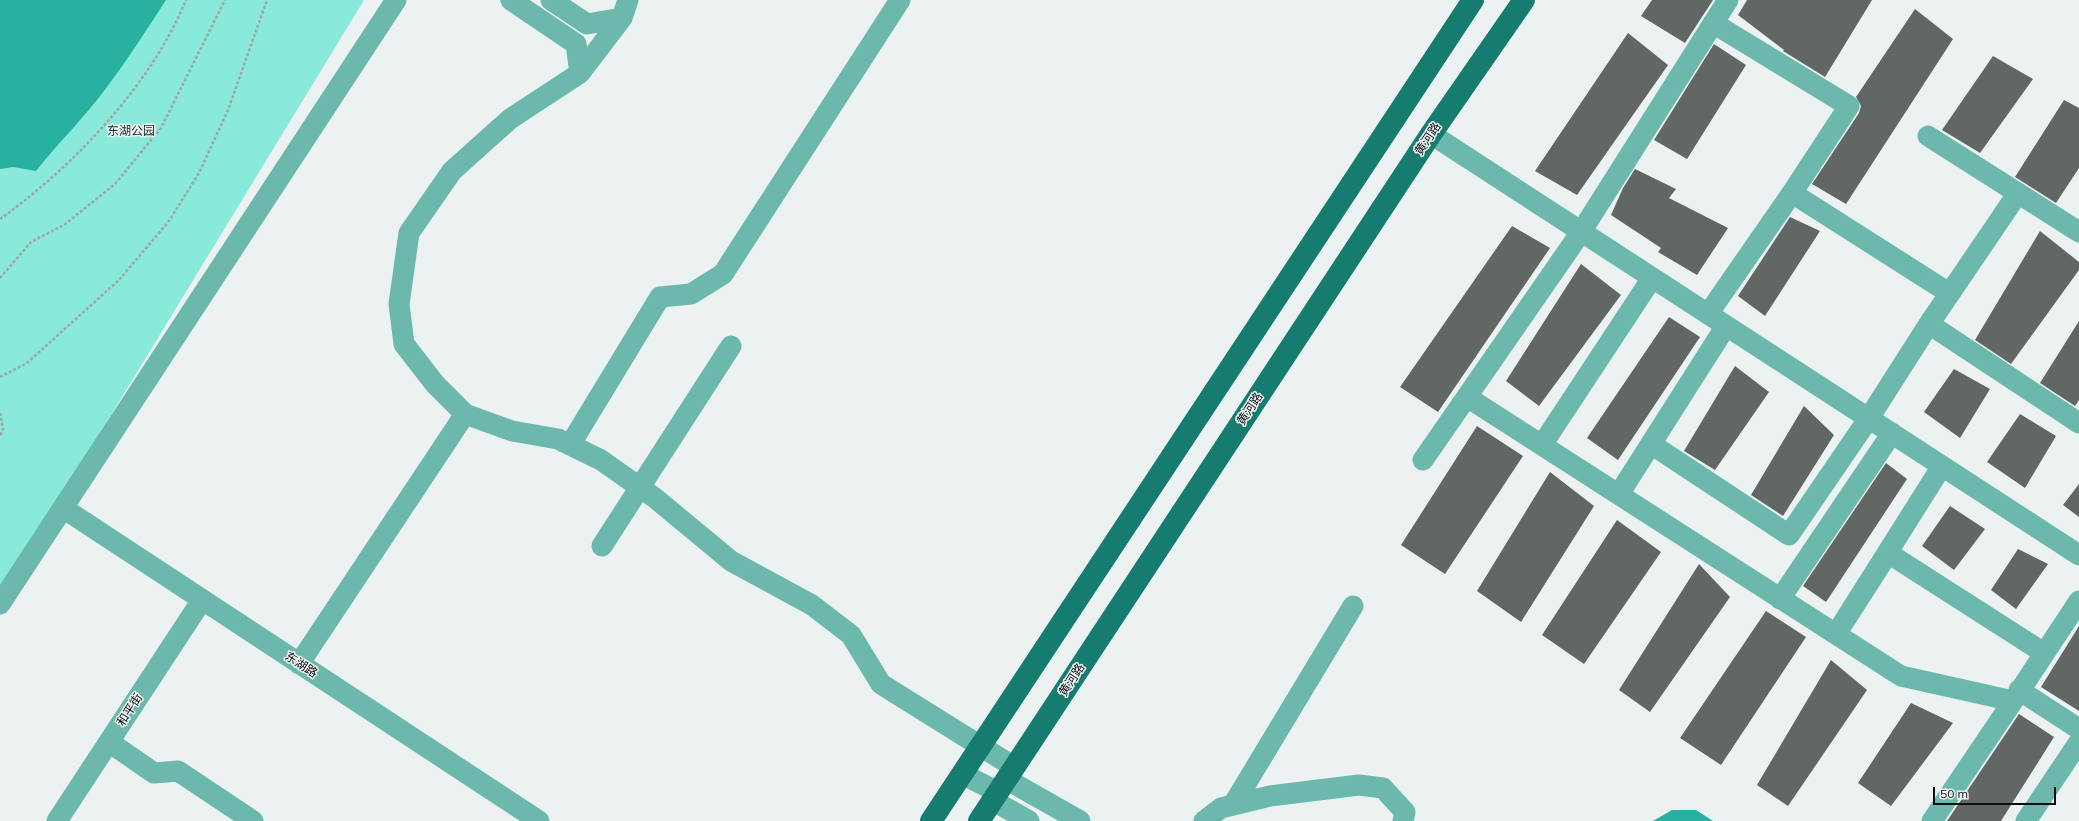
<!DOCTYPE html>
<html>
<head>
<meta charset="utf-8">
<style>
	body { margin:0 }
	#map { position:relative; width:2079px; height:821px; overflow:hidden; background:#ebf2f1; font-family:Mulish,sans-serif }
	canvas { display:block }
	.scale { position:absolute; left:1933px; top:787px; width:123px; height:18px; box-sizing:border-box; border:2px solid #0c0e0e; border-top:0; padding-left:5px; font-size:12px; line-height:14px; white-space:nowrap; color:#0c0e0e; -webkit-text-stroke:3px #ebf2f1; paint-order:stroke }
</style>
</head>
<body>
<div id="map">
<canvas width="2079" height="821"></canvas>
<div class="scale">50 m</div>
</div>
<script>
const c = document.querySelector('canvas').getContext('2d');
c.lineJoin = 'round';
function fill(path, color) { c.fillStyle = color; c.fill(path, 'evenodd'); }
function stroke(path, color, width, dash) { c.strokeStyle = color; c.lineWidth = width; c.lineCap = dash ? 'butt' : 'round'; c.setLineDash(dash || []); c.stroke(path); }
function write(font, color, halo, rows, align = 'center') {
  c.font = font + ' Mulish,"Noto Sans SC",sans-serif'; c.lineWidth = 3; c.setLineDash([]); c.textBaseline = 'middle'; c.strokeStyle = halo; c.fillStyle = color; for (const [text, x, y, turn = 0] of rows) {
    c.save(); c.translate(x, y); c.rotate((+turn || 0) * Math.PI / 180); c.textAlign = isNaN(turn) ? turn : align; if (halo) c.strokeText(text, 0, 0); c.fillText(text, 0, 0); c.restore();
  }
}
fill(new Path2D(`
	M 0,0 L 364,0 L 0,597 Z`), '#89e9da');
fill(new Path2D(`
	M 0,0 L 166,0 C 147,29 128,59 107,87 C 85,117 59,142 36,171 L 13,167 L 0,169 Z
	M 1672,810 L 1696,810 L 1713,821 L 1653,821 Z`), '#28b1a1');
fill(new Path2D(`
	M 1652,0 L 1713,0 L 1685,43 L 1641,16 Z
	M 1747,0 L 1872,0 L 1825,77 L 1783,51 L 1784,50 L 1738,15 Z
	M 1915,9 L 1953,39 L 1846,204 L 1812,184 L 1859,113 L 1861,106 L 1856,97 Z
	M 1628,33 L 1668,65 L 1577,195 L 1535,171 Z
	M 1714,44 L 1746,65 L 1687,159 L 1654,140 Z
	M 1993,56 L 2033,79 L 1980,153 L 1942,130 Z
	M 2064,100 L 2079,108 L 2079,168 L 2056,203 L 2015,177 Z
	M 1635,169 L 1676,189 L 1669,198 L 1728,228 L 1697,275 L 1658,252 L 1661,248 L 1611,215 L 1623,188 Z
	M 1790,217 L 1820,231 L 1765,316 L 1738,296 Z
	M 1512,226 L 1550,248 L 1438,412 L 1400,387 Z
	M 2040,231 L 2079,262 L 2079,270 L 2011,364 L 1975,340 Z
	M 1581,264 L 1621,295 L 1539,406 L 1506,381 Z
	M 1669,317 L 1700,337 L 1618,460 L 1587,438 Z
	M 2079,321 L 2079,400 L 2075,406 L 2040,383 Z
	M 1735,366 L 1769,392 L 1715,470 L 1684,451 Z
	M 1954,369 L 1990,389 L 1960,438 L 1924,412 Z
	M 1804,406 L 1834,435 L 1783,516 L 1751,495 Z
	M 2020,414 L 2056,436 L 2025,488 L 1987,462 Z
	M 1477,426 L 1523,456 L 1445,574 L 1401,545 Z
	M 1886,463 L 1907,479 L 1826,602 L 1803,586 Z
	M 1550,472 L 1594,506 L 1521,622 L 1477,591 Z
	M 2079,484 L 2079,517 L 2063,505 Z
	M 1950,506 L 1985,529 L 1954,570 L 1922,546 Z
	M 1617,520 L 1661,552 L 1584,664 L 1542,635 Z
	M 2018,549 L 2048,564 L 2016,609 L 1991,590 Z
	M 1699,564 L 1730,597 L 1650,712 L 1619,690 Z
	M 1766,611 L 1806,637 L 1721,765 L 1680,738 Z
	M 2079,626 L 2079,711 L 2041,687 Z
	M 1831,660 L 1867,690 L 1788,806 L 1757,785 Z
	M 1911,703 L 1953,723 L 1891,806 L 1858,783 Z
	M 2019,714 L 2054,737 L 2001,821 L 1947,821 Z`), '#616765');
stroke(new Path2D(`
	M 0,219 C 74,166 151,85 186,0
	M 0,278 L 31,242 L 64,225 L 115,184 L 161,128 L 225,0
	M 0,377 L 27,363 L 119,280 L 169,221 L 199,173 L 228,110 L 267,0
	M 0,413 L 3,429 L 0,436`), '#a1a7a6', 2.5, [3, 2]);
stroke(new Path2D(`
	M 511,0 L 576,44 L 580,73
	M 551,0 L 587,24 L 622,18
	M 628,0 L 622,18 L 580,73 L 510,119 L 452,171 L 409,233 L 399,304 L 404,344 L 435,384 L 465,414 L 512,431 L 558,439 L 601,460 L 655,498 L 731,561 L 812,605 L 851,635 L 881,684 L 1014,767
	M 1713,23 L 1849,106 L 1792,193 L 1949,293
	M 1431,134 L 2079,555
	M 1928,136 L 2079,232
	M 1708,314 L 1792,193
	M 1929,324 L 2018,193
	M 1467,397 L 1901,676 L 2013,701 L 2079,601
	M 1651,444 L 1789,535 L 1869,418 L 1929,324 L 2079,423
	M 570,445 L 660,297 L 691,294 L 723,274 L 900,0
	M 1542,445 L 1652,278
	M 1423,460 L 1581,232 L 1728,0
	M 1942,466 L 1836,634 L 1888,553 L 2044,653
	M 1619,494 L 1726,326
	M 63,508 L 539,821
	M 602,546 L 731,346
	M 1780,599 L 1892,433
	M 0,604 L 396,0
	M 299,664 L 465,414
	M 2019,690 L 2079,729
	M 109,742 L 154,773 L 178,771 L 253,821
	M 962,774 L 998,792
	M 1006,779 L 1080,821
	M 992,800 L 1029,821
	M 1233,805 L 1353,606
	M 57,821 L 202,600
	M 1204,821 L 1221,808 L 1270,796 L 1359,785 L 1383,788 L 1405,812 L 1403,821
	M 1932,821 L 2013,701
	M 2026,821 L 2079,742`), '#6cb8ac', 21);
stroke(new Path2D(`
	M 931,821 L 1473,0
	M 979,821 L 1431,134 L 1524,0`), '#167c70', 22);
write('12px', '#1b312d', '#ebf2f1', [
	["东湖公园",131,131]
]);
write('12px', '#0c0e0e', '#ebf2f1', [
	["黄河路",1428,139,-56],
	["黄河路",1250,409,-57],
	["东湖路",301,665,33],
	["黄河路",1072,680,-57],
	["和平街",130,710,-57]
]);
</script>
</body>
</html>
